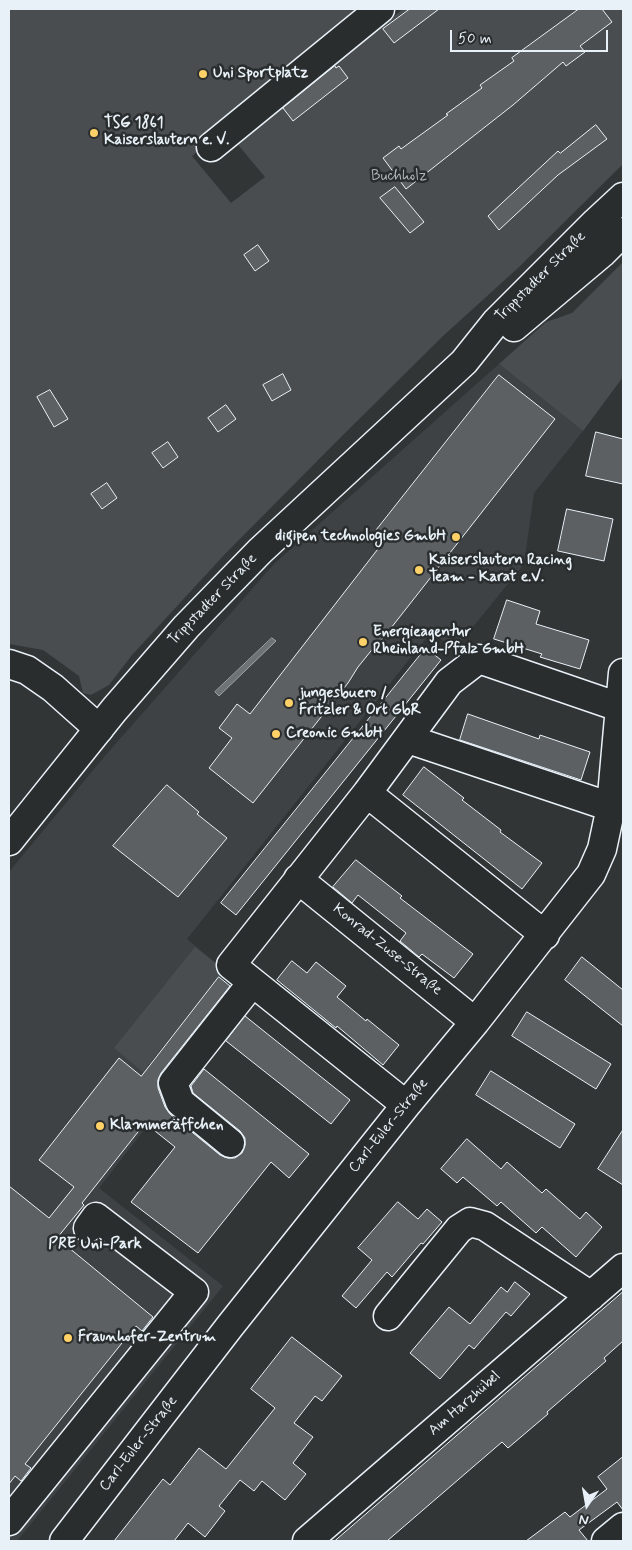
<!DOCTYPE html>
<html>
<head>
<meta charset="utf-8">
<style>
	body { margin:0 }
	#map { position:relative; width:632px; height:1550px; overflow:hidden; background:#323536; font-family:Mynerve,sans-serif }
	canvas { display:block }
	.frame { position:absolute; inset:0; border:10px solid #e8f1f8; pointer-events:none }
	.north { position:absolute; left:562px; top:1480px; width:50px; height:50px; -webkit-text-stroke:4px #2a2d2e; paint-order:stroke; rotate:192deg; font-size:14px; font-weight:700; line-height:20px; text-align:center; color:#e8f1f8 }
	.north::after { content:''; display:block; margin:auto; width:18px; height:22px; background:#e8f1f8; clip-path:polygon(50% 0,100% 100%,50% 72%,0 100%) }
	.scale { position:absolute; left:450px; top:30px; width:158px; height:22px; box-sizing:border-box; border:2px solid #e8f1f8; border-top:0; padding-left:6px; font-size:15px; line-height:18px; white-space:nowrap; color:#e8f1f8; -webkit-text-stroke:4px #2a2d2e; paint-order:stroke }
</style>
</head>
<body>
<div id="map">
<canvas width="632" height="1550"></canvas>
<div class="frame"></div>
<div class="north">N</div>
<div class="scale">50 m</div>
</div>
<script>
const c = document.querySelector('canvas').getContext('2d');
c.lineJoin = 'round';
function fill(path, color) { c.fillStyle = color; c.fill(path, 'evenodd'); }
function stroke(path, color, width, dash) { c.strokeStyle = color; c.lineWidth = width; c.lineCap = dash ? 'butt' : 'round'; c.setLineDash(dash || []); c.stroke(path); }
function write(font, color, halo, rows, align = 'center') {
  c.font = font + ' Mynerve,sans-serif'; c.lineWidth = 5; c.setLineDash([]); c.textBaseline = 'middle'; c.strokeStyle = halo; c.fillStyle = color; for (const [text, x, y, turn = 0] of rows) {
    c.save(); c.translate(x, y); c.rotate((+turn || 0) * Math.PI / 180); c.textAlign = isNaN(turn) ? turn : align; if (halo) c.strokeText(text, 0, 0); c.fillText(text, 0, 0); c.restore();
  }
}
fill(new Path2D(`
	M 499,364 L 583,431 L 534,493 L 524,564 L 455,649 L 431,632 L 187,939 L 217,964 L 141,1060 L 170,1085 L 170,1096 L 99,1188 L 223,1286 L 17,1541 L 9,1541 L 9,872 L 104,757 L 274,564 Z`), '#3f4244');
fill(new Path2D(`
	M 9,9 L 374,9 L 192,156 L 231,203 L 265,177 L 234,140 L 403,9 L 623,9 L 623,164 L 519,267 L 442,337 L 338,440 L 225,554 L 132,655 L 109,685 L 91,695 L 83,693 L 79,676 L 43,650 L 9,644 Z
	M 623,262 L 623,377 L 583,431 L 499,364 L 546,322 L 572,313 Z
	M 195,947 L 224,970 L 143,1072 L 114,1048 Z`), '#494d4f');
const water = new Path2D(`
	M 272,638 L 276,641 L 219,696 L 215,692 Z`);
fill(water, '#6e7376');
stroke(water, '#9fa5aa', 1);
const building = new Path2D(`
	M 410,9 L 439,9 L 394,43 L 383,29 Z
	M 579,9 L 602,9 L 612,22 L 580,46 L 585,52 L 566,66 L 563,62 L 513,105 L 406,189 L 383,158 L 399,146 L 401,149 L 448,115 L 446,114 L 482,88 L 480,85 L 514,61 L 512,58 Z
	M 335,66 L 336,68 L 339,66 L 348,78 L 293,121 L 283,108 Z
	M 596,125 L 607,139 L 558,175 L 499,230 L 488,216 L 558,151 L 560,153 Z
	M 395,187 L 424,222 L 410,233 L 380,198 Z
	M 258,245 L 269,261 L 255,271 L 244,255 Z
	M 283,374 L 291,390 L 272,401 L 263,385 Z
	M 499,375 L 555,419 L 380,642 L 379,641 L 358,667 L 348,683 L 253,803 L 209,768 L 232,738 L 219,728 L 237,704 L 250,714 L 381,545 L 371,537 Z
	M 50,390 L 68,419 L 54,427 L 37,397 Z
	M 226,405 L 236,419 L 218,432 L 208,418 Z
	M 596,432 L 623,439 L 623,484 L 586,476 Z
	M 168,442 L 178,457 L 163,468 L 152,453 Z
	M 107,483 L 117,498 L 102,509 L 91,494 Z
	M 567,509 L 613,519 L 604,561 L 558,551 Z
	M 507,600 L 540,611 L 536,624 L 589,640 L 580,669 L 540,657 L 542,654 L 494,639 Z
	M 426,648 L 441,660 L 236,915 L 221,903 Z
	M 468,714 L 539,739 L 540,735 L 590,752 L 581,780 L 460,740 Z
	M 424,767 L 464,798 L 462,800 L 501,830 L 500,832 L 542,863 L 522,889 L 403,795 Z
	M 167,785 L 199,812 L 197,814 L 227,838 L 178,897 L 113,846 Z
	M 356,860 L 402,896 L 400,898 L 473,954 L 454,978 L 422,954 L 419,957 L 400,941 L 406,933 L 358,895 L 352,903 L 333,887 Z
	M 582,957 L 623,990 L 623,1026 L 565,980 Z
	M 292,961 L 307,973 L 316,962 L 346,986 L 337,997 L 366,1021 L 367,1019 L 399,1045 L 383,1065 L 337,1026 L 336,1028 L 277,980 Z
	M 219,977 L 230,986 L 161,1073 L 158,1080 L 158,1088 L 165,1107 L 170,1114 L 220,1155 L 228,1158 L 235,1158 L 242,1153 L 245,1145 L 245,1138 L 240,1131 L 193,1093 L 191,1086 L 204,1069 L 309,1154 L 289,1178 L 271,1162 L 198,1253 L 131,1202 L 175,1147 L 145,1123 L 82,1203 L 84,1205 L 57,1238 L 153,1317 L 142,1331 L 136,1326 L 122,1343 L 25,1464 L 31,1468 L 21,1481 L 15,1476 L 9,1484 L 9,1186 L 49,1218 L 74,1187 L 39,1160 L 119,1058 L 141,1076 Z
	M 527,1012 L 611,1064 L 596,1089 L 512,1036 Z
	M 245,1016 L 350,1100 L 331,1124 L 226,1041 Z
	M 491,1071 L 575,1124 L 560,1148 L 476,1095 Z
	M 623,1130 L 623,1185 L 598,1169 Z
	M 467,1139 L 501,1169 L 507,1162 L 542,1193 L 546,1189 L 580,1219 L 586,1212 L 602,1227 L 576,1257 L 542,1227 L 536,1233 L 501,1202 L 497,1206 L 463,1177 L 457,1183 L 441,1169 Z
	M 398,1202 L 418,1219 L 427,1209 L 442,1222 L 423,1244 L 421,1243 L 392,1277 L 387,1272 L 356,1308 L 342,1296 L 372,1260 L 358,1248 Z
	M 515,1282 L 530,1294 L 511,1316 L 506,1312 L 474,1349 L 469,1345 L 440,1379 L 410,1353 L 449,1307 L 470,1324 L 501,1287 L 507,1292 Z
	M 623,1292 L 623,1341 L 604,1358 L 606,1361 L 547,1412 L 548,1414 L 508,1448 L 502,1442 L 387,1541 L 335,1541 Z
	M 292,1337 L 342,1376 L 322,1401 L 315,1396 L 294,1423 L 313,1437 L 293,1463 L 306,1474 L 285,1500 L 262,1481 L 254,1491 L 240,1480 L 219,1506 L 225,1511 L 205,1537 L 188,1523 L 174,1541 L 114,1541 L 163,1479 L 170,1485 L 199,1448 L 226,1469 L 275,1408 L 251,1389 Z
	M 623,1457 L 623,1510 L 617,1502 L 579,1530 L 588,1541 L 526,1541 L 565,1512 L 570,1517 L 607,1489 L 598,1477 Z`);
fill(building, '#5c6063');
stroke(building, '#e8f1f8', 1);
const minor = new Path2D(`
	M 211,147 L 380,9
	M 9,664 L 27,670 L 53,688 L 99,729
	M 408,739 L 611,807
	M 367,793 L 545,935
	M 298,879 L 475,1022
	M 406,1105 L 231,965 L 367,793 L 449,682 L 479,659 L 619,707
	M 230,1143 L 180,1102 L 173,1083 L 252,983
	M 388,1316 L 459,1229 L 470,1222 L 485,1226 L 591,1296
	M 9,1521 L 194,1292 L 96,1217 L 88,1228
	M 64,1541 L 230,1326 L 406,1105 L 475,1022 L 591,874 L 602,849 L 611,807 L 623,673
	M 307,1541 L 623,1268
	M 606,1541 L 623,1527`);
const major = new Path2D(`
	M 514,327 L 602,253 L 623,232
	M 9,841 L 114,710 L 186,627 L 260,551 L 464,362 L 496,322 L 596,222 L 623,197`);
stroke(minor, '#e8f1f8', 31);
stroke(major, '#e8f1f8', 31);
stroke(minor, '#2a2d2e', 28);
stroke(major, '#2a2d2e', 28);
for (const [x, y, r, color] of [
	[203,74,5,"#ffd166"],
	[94,133,5,"#ffd166"],
	[456,537,5,"#ffd166"],
	[419,570,5,"#ffd166"],
	[363,642,5,"#ffd166"],
	[289,703,5,"#ffd166"],
	[276,734,5,"#ffd166"],
	[100,1126,5,"#ffd166"],
	[68,1338,5,"#ffd166"]
]) { const dot = new Path2D(); dot.arc(x, y, r, 0, 2 * Math.PI); c.fillStyle = color; c.fill(dot); stroke(dot, '#2a2d2e', 2); }
write('bold 15px', '#e8f1f8', '#2a2d2e', [
	["Uni Sportplatz",213,74],
	["TSG 1861",104,124],
	["Kaiserslautern e. V.",104,141],
	["digipen technologies GmbH",446,537,"right"],
	["Kaiserslautern Racing",429,561],
	["Team - Karat e.V.",429,578],
	["Energieagentur",373,633],
	["Rheinland-Pfalz GmbH",373,650],
	["jungesbuero /",299,694],
	["Fritzler & Ort GbR",299,711],
	["Creonic GmbH",286,734],
	["Klammeräffchen",110,1126],
	["Fraunhofer-Zentrum",78,1338]
], 'left');
write('15px', '#b0b8bd', '#2a2d2e', [
	["Buchholz",399,177]
]);
write('15px', '#e8f1f8', '#2a2d2e', [
	["Trippstadter Straße",541,277,-45],
	["Trippstadter Straße",213,600,-46],
	["Konrad-Zuse-Straße",387,950,39],
	["Carl-Euler-Straße",389,1126,-51],
	["Am Harzhübel",465,1404,-41],
	["Carl-Euler-Straße",139,1444,-52]
]);
write('bold 16px', '#e8f1f8', '#2a2d2e', [
	["PRE Uni-Park",95,1245]
]);
</script>
</body>
</html>
